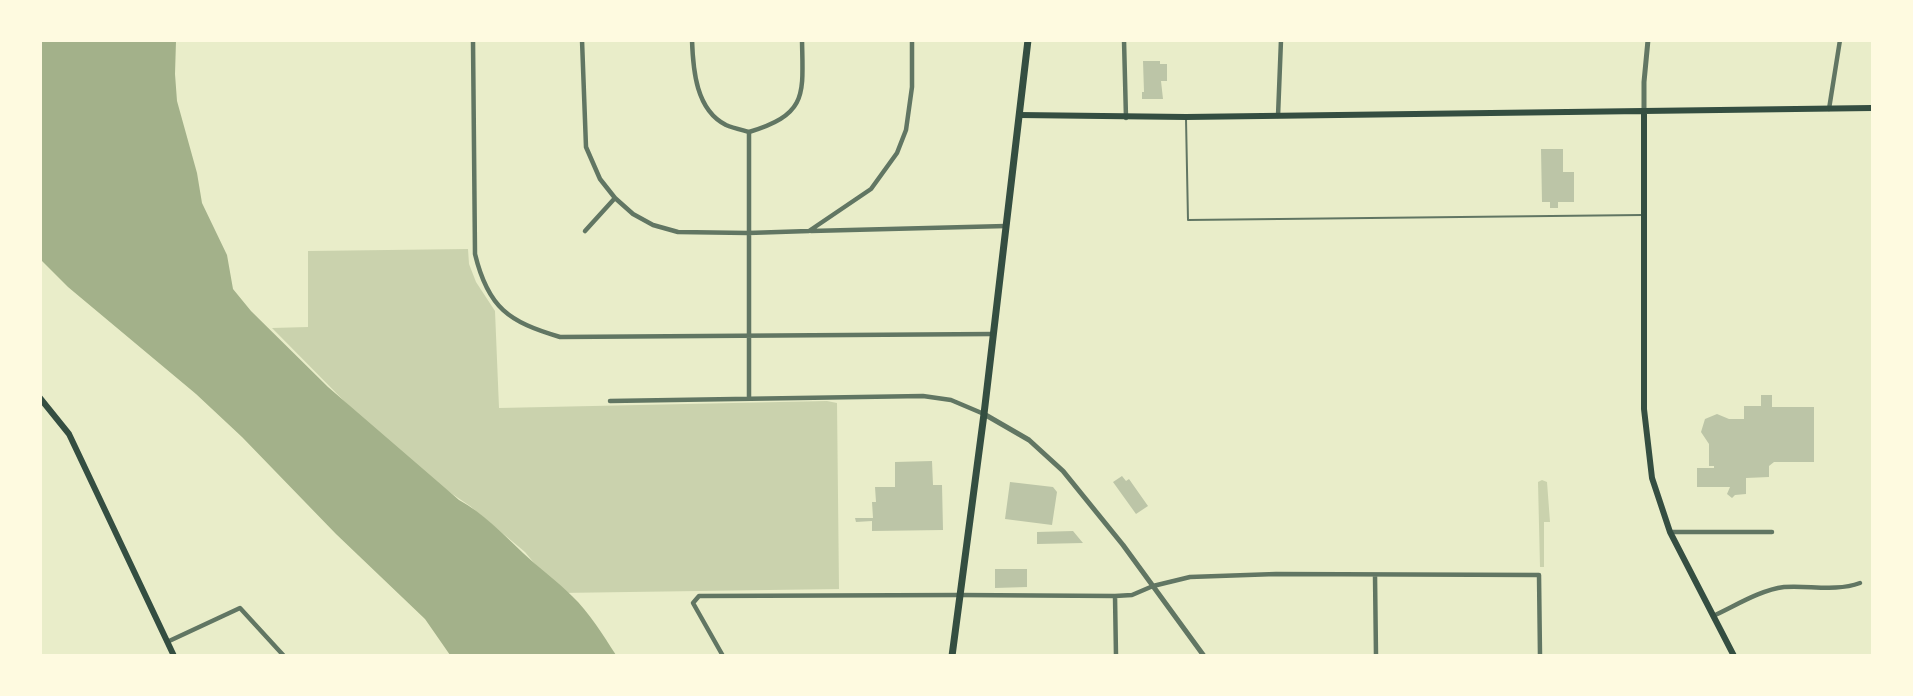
<!DOCTYPE html>
<html>
<head>
<meta charset="utf-8">
<style>
	body { margin:0 }
	#map { position:relative; width:1913px; height:696px; overflow:hidden; background:#e9edc9; font-family:"Roboto Serif",serif }
	canvas { display:block }
	.frame { position:absolute; inset:0; border:42px solid #fefae0; pointer-events:none }
</style>
</head>
<body>
<div id="map">
<canvas width="1913" height="696"></canvas>
<div class="frame"></div>
</div>
<script>
const c = document.querySelector('canvas').getContext('2d');
c.lineJoin = 'round';
function fill(path, color) { c.fillStyle = color; c.fill(path, 'evenodd'); }
function stroke(path, color, width, dash) { c.strokeStyle = color; c.lineWidth = width; c.lineCap = dash ? 'butt' : 'round'; c.setLineDash(dash || []); c.stroke(path); }
fill(new Path2D(`
	M 468,249 L 469,264 L 476,282 L 495,311 L 499,408 L 827,401 L 837,403 L 839,589 L 559,593 L 525,552 L 470,506 L 436,483 L 353,410 L 272,328 L 308,327 L 308,251 Z
	M 1542,480 L 1547,482 L 1550,522 L 1544,522 L 1544,567 L 1540,567 L 1538,482 Z`), '#cad2ad');
fill(new Path2D(`
	M 40,41 L 176,41 L 175,74 L 177,101 L 197,173 L 202,203 L 227,255 L 233,289 L 251,311 L 328,387 L 459,500 C 483,513 503,534 523,553 C 539,568 557,581 572,596 C 589,612 603,635 616,655 L 450,655 L 425,619 L 336,534 L 242,437 L 196,394 L 68,287 L 41,260 Z`), '#a3b18a');
fill(new Path2D(`
	M 1143,61 L 1160,61 L 1160,64 L 1167,64 L 1167,81 L 1161,81 L 1163,99 L 1142,99 L 1142,92 L 1144,92 Z
	M 1541,149 L 1563,149 L 1563,172 L 1574,172 L 1574,202 L 1558,202 L 1558,208 L 1550,208 L 1550,202 L 1542,202 Z
	M 1761,395 L 1772,395 L 1772,407 L 1814,407 L 1814,462 L 1774,462 L 1769,466 L 1769,477 L 1746,478 L 1746,494 L 1735,495 L 1732,498 L 1727,494 L 1730,487 L 1697,487 L 1697,468 L 1714,468 L 1714,466 L 1709,466 L 1709,444 L 1701,432 L 1705,419 L 1717,414 L 1729,419 L 1744,419 L 1744,406 L 1761,406 Z
	M 932,461 L 933,485 L 942,485 L 943,530 L 872,531 L 872,521 L 856,522 L 855,518 L 873,518 L 872,502 L 876,502 L 875,487 L 895,487 L 895,462 Z
	M 1122,476 L 1126,481 L 1129,479 L 1148,506 L 1136,514 L 1113,482 Z
	M 1010,482 L 1053,487 L 1057,492 L 1052,525 L 1005,519 Z
	M 1073,531 L 1083,543 L 1037,544 L 1037,532 Z
	M 995,569 L 1027,569 L 1027,587 L 995,588 Z`), '#bcc5a7');
stroke(new Path2D(`
	M 1186,119 L 1188,220 L 1642,215`), '#617663', 2);
stroke(new Path2D(`
	M 473,40 L 475,254 C 488,308 509,322 560,337 L 993,334
	M 582,40 L 586,147 L 600,179 L 615,198 L 633,214 L 653,225 L 678,232 L 748,233 L 809,231 L 871,189 L 897,153 L 906,130 L 912,87 L 912,40
	M 692,40 C 693,70 696,110 726,125 C 733,128 742,130 749,132
	M 1124,40 L 1126,118
	M 1829,109 L 1840,40
	M 1278,116 L 1281,40
	M 749,132 L 749,398
	M 749,132 C 808,114 803,95 802,40
	M 585,231 L 615,198
	M 811,231 L 1006,226
	M 610,401 L 923,396 L 951,400 L 984,414
	M 1670,532 L 1772,532
	M 1375,575 L 1376,656
	M 1115,596 L 1116,656
	M 1713,616 C 1735,606 1760,590 1784,587 C 1809,585 1835,592 1860,583
	M 167,642 L 240,608 L 284,656
	M 723,656 L 693,603 L 699,596 L 959,595 L 1115,596 L 1132,595 L 1153,586 L 1190,577 L 1276,574 L 1539,575 L 1540,656`), '#617663', 4.5);
stroke(new Path2D(`
	M 1644,111 L 1644,82 L 1648,40
	M 984,414 L 1029,440 L 1063,471 L 1123,545 L 1204,656`), '#617663', 5);
stroke(new Path2D(`
	M 1644,111 L 1644,409 L 1652,478 L 1670,532 L 1734,656
	M 1019,115 L 1186,117 L 1872,108
	M 40,398 L 69,434 L 174,656`), '#344e41', 6);
stroke(new Path2D(`
	M 952,656 L 984,414 L 1028,40`), '#344e41', 7);
</script>
</body>
</html>
